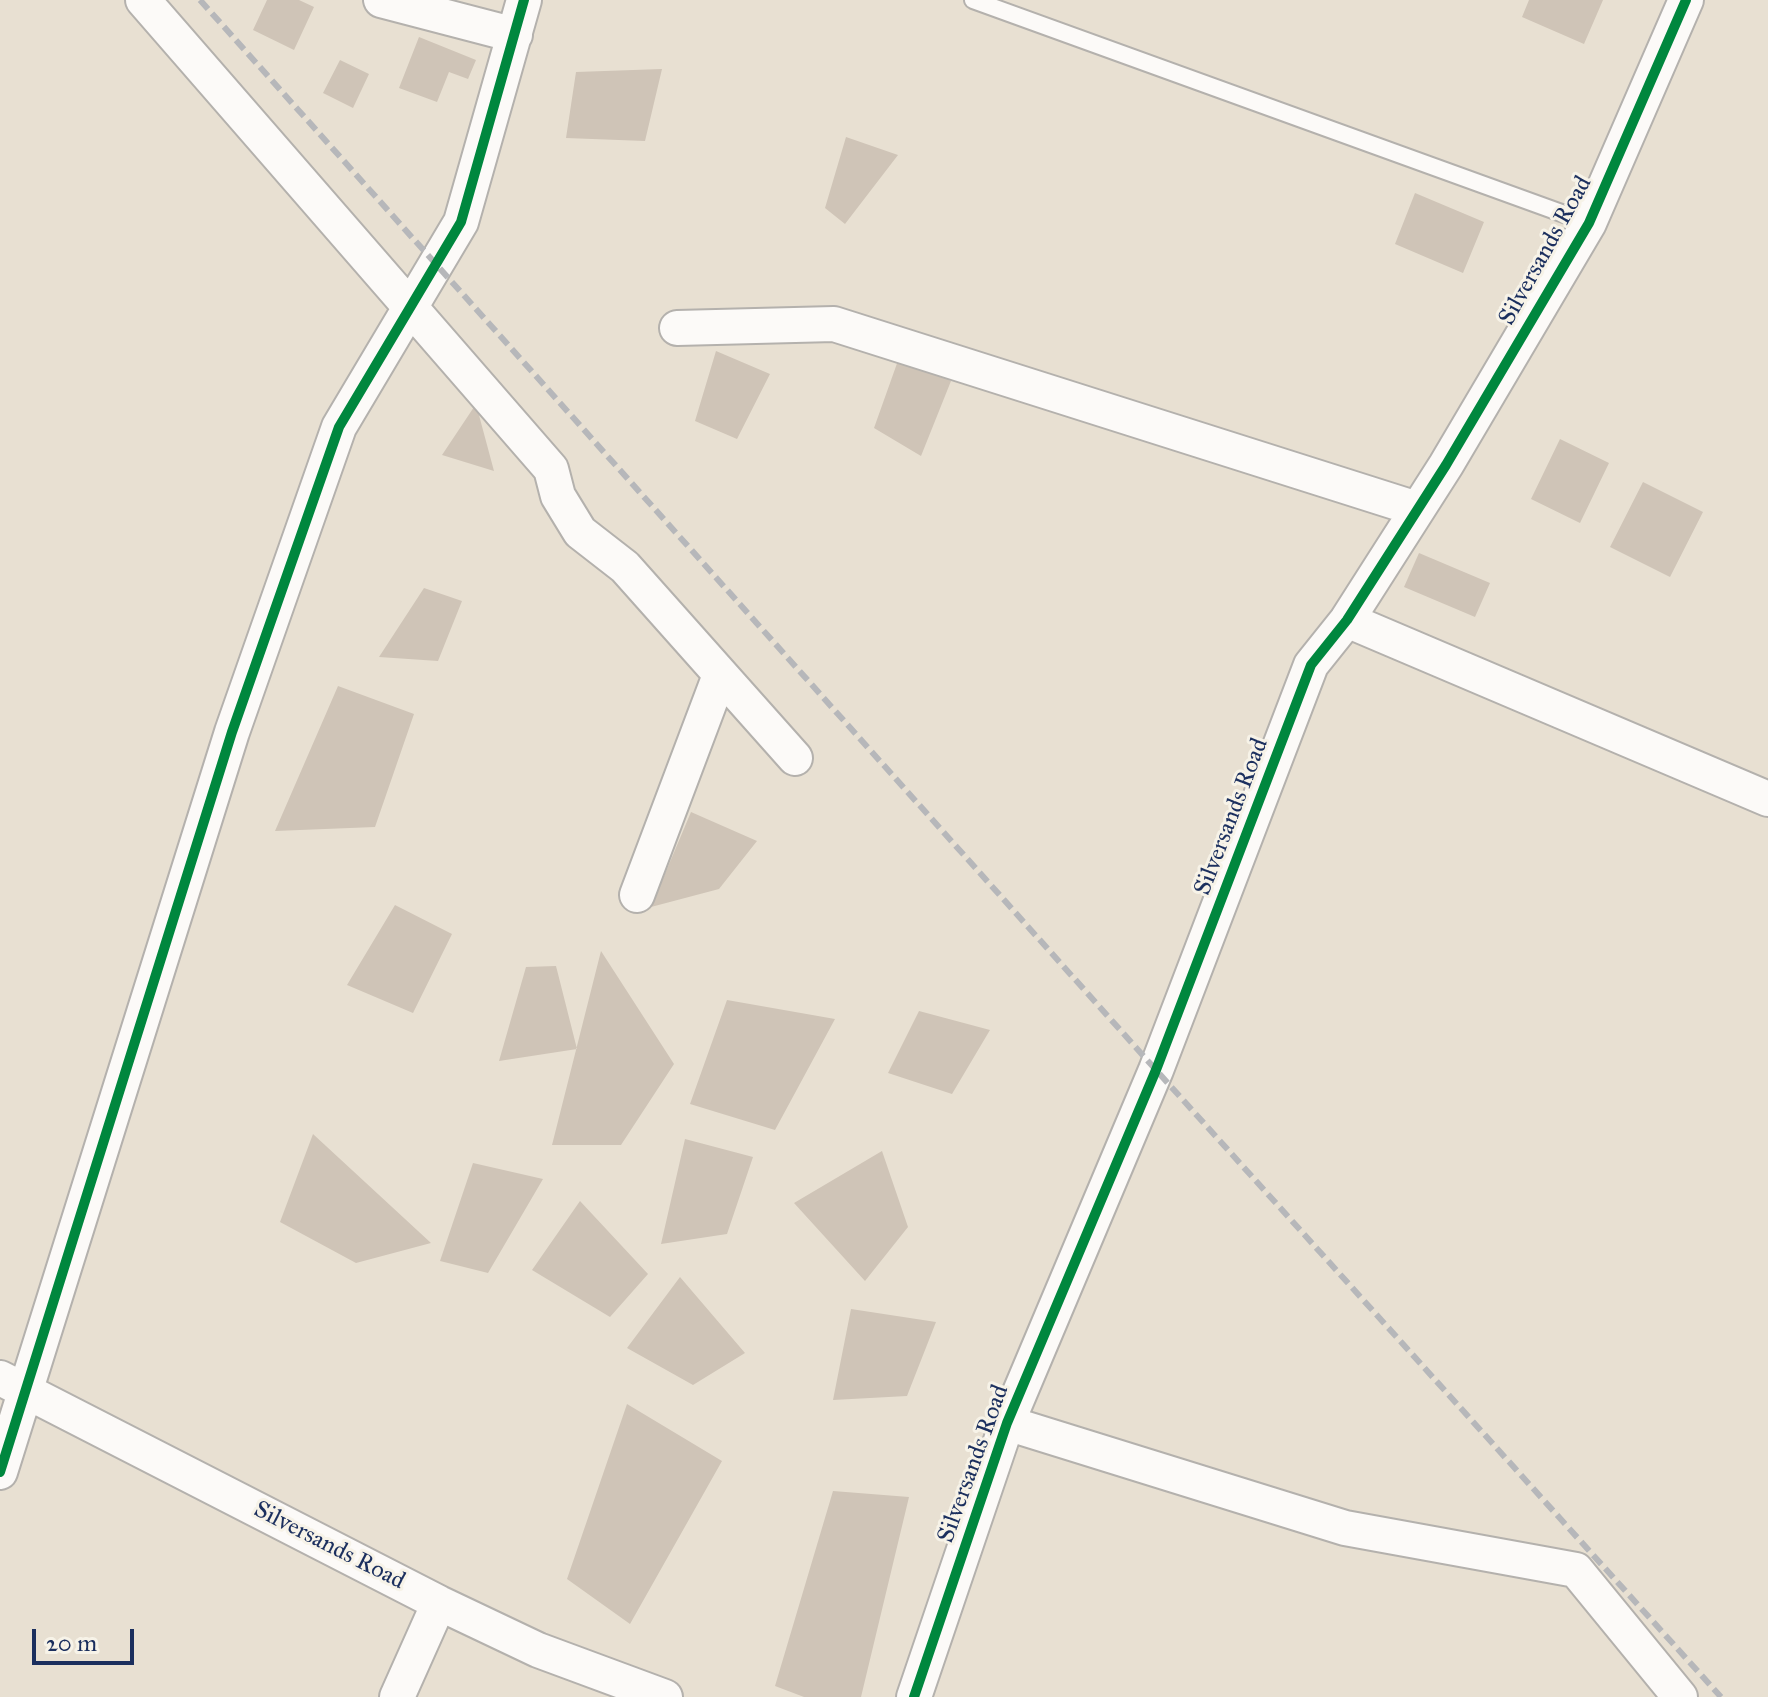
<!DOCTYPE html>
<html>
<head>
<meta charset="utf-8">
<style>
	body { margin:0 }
	#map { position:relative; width:1768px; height:1697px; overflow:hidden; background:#e8e0d2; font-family:"IM FELL Great Primer",serif }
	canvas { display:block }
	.scale { position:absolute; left:32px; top:1629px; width:102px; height:36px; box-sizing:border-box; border:4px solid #1b2f5e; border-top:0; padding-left:10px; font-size:24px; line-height:28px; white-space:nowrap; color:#1b2f5e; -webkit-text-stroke:6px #f7f3e8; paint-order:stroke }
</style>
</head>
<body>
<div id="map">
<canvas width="1768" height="1697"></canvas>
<div class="scale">20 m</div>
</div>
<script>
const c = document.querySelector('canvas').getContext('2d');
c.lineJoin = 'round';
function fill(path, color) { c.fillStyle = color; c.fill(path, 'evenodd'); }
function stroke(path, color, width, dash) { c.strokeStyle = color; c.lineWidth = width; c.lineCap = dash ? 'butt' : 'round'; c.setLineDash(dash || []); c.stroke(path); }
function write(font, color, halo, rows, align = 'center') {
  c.font = font + ' "IM FELL Great Primer",serif'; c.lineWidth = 6; c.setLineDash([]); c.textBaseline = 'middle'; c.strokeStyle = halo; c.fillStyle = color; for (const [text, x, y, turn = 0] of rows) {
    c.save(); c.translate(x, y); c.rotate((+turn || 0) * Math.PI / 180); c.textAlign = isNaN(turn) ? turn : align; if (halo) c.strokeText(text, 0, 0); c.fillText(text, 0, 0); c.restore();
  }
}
fill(new Path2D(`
	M 267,0 L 299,0 L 314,7 L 294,50 L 253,30 Z
	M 1529,0 L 1603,0 L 1584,44 L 1522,17 Z
	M 419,37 L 476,60 L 468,79 L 449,72 L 437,102 L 399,88 Z
	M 340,60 L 369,74 L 353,108 L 323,93 Z
	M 662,69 L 645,141 L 566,138 L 576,72 Z
	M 846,137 L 898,155 L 845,224 L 825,208 Z
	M 1415,193 L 1484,222 L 1463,273 L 1395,244 Z
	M 716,351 L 770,374 L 737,439 L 695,421 Z
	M 900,355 L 951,381 L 921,456 L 874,428 Z
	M 476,404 L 494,471 L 442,455 Z
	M 1560,439 L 1609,463 L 1580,523 L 1531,499 Z
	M 1643,482 L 1703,512 L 1670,577 L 1610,547 Z
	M 1419,553 L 1490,583 L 1475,617 L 1404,587 Z
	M 424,588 L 462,601 L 438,661 L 379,657 Z
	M 338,686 L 414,714 L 375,827 L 275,831 Z
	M 691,812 L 757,841 L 719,889 L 651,907 Z
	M 395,905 L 452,934 L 413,1013 L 347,985 Z
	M 601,951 L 674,1064 L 621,1145 L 552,1145 Z
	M 556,966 L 577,1049 L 499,1061 L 526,967 Z
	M 727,1000 L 835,1019 L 775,1130 L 690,1104 Z
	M 919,1011 L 990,1030 L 952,1094 L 888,1073 Z
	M 313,1134 L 431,1243 L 356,1263 L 280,1222 Z
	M 685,1139 L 753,1157 L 727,1234 L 661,1244 Z
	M 882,1151 L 908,1227 L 865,1281 L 794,1203 Z
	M 473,1163 L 543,1179 L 488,1273 L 440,1261 Z
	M 580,1201 L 648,1274 L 610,1317 L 532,1270 Z
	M 680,1277 L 745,1353 L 693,1385 L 627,1348 Z
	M 851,1309 L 936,1322 L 907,1396 L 833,1400 Z
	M 627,1404 L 722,1461 L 630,1624 L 567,1579 Z
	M 833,1491 L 909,1497 L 861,1697 L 804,1697 L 775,1686 Z`), '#cfc4b7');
const service = new Path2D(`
	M 973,0 L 1589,223`);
const minor = new Path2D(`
	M 143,0 L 551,469 L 558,496 L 580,532 L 625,567 L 795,758
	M 381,0 L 515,35
	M 677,328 L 834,324 L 1417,509
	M 1347,620 L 1768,799
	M 637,895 L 720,675
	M 0,1378 L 439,1603 L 538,1650 L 665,1697
	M 1007,1423 L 1345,1528 L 1576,1570 L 1680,1697
	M 0,1472 L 232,732 L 339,427 L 461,222 L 524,0
	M 397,1697 L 439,1603
	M 914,1697 L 1007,1423 L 1156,1070 L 1311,665 L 1347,620 L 1446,465 L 1589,223 L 1686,0`);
stroke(service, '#b4b1ad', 20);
stroke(minor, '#b4b1ad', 38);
stroke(service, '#fcfaf8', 16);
stroke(minor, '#fcfaf8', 34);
stroke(new Path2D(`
	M 200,0 L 1156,1070 L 1721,1697`), '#b6b7ba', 6, [12, 6]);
stroke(new Path2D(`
	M 0,1472 L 232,732 L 339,427 L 461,222 L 524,0
	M 914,1697 L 1007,1423 L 1156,1070 L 1311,665 L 1347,620 L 1446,465 L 1589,223 L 1686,0`), '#00873e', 10);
write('24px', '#1b2f5e', '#f7f3e8', [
	["Silversands Road",1546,251,-61],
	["Silversands Road",1232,817,-69],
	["Silversands Road",974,1464,-70],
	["Silversands Road",329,1546,27]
]);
</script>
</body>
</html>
